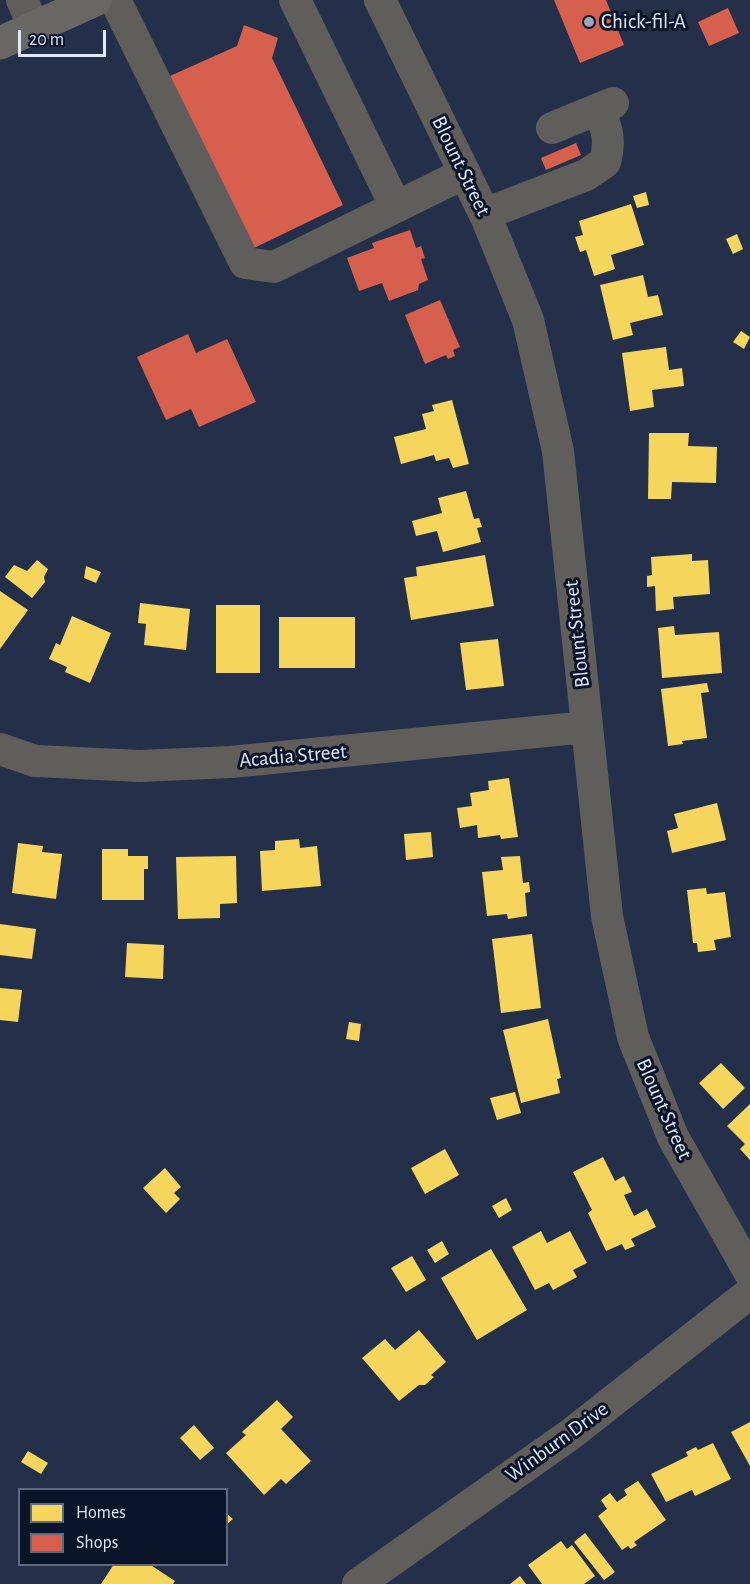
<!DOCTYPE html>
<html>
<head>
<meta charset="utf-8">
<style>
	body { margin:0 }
	#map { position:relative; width:750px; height:1584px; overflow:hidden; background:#24304a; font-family:"Alegreya Sans",sans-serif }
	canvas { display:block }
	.legend { position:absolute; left:18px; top:1488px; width:210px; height:78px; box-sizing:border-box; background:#0b1529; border:2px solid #60697d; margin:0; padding:8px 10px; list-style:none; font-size:18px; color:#dfe8fa }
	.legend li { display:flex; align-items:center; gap:12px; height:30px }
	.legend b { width:30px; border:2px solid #60697d }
	.scale { position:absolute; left:18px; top:30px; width:88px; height:27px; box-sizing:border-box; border:3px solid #dfe8fa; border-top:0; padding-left:8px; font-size:18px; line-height:21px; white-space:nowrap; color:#dfe8fa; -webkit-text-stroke:4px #0b1529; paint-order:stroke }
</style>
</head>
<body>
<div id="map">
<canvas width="750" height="1584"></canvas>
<ul class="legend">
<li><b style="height:16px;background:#f6d55c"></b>Homes</li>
<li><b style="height:16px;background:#d6604d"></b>Shops</li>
</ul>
<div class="scale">20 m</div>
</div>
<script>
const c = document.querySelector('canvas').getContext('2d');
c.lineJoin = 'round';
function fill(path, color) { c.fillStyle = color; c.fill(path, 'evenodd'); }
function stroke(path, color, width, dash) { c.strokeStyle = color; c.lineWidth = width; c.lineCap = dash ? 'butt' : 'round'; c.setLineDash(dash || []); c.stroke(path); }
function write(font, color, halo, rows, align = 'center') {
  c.font = font + ' "Alegreya Sans",sans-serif'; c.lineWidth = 6; c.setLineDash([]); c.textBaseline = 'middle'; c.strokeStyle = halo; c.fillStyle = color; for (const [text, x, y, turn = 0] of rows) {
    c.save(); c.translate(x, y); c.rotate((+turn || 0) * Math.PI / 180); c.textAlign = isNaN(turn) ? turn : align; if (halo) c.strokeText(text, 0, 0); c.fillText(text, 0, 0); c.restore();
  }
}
fill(new Path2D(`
	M 646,192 L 649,205 L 637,208 L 633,196 Z
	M 631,204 L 644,245 L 611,255 L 615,269 L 594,276 L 586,250 L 580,252 L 575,237 L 583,235 L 579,221 Z
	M 737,234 L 743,249 L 733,254 L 726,239 Z
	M 643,275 L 648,297 L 658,295 L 663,315 L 630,323 L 633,335 L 613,340 L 600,285 Z
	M 741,331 L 750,337 L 744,349 L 733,342 Z
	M 666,347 L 669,370 L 682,368 L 684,386 L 652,390 L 654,407 L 630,411 L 622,353 Z
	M 452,400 L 469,464 L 453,468 L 449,458 L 436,461 L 434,455 L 401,464 L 394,437 L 426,429 L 422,414 L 434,411 L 432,405 Z
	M 649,433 L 689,433 L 688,446 L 717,447 L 716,483 L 672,482 L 671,499 L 648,499 Z
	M 466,491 L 474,519 L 479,518 L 482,527 L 477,528 L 481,542 L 443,552 L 437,531 L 416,536 L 412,521 L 442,513 L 438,498 Z
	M 692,554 L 692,561 L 708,560 L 710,594 L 673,597 L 674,609 L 656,611 L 655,586 L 647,587 L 647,576 L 652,575 L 651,557 Z
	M 485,555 L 494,606 L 411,620 L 404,578 L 417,576 L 416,567 Z
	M 37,560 L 48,569 L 44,577 L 45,582 L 32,598 L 5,577 L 14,565 L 27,571 Z
	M 86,566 L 101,572 L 96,583 L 84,578 Z
	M 0,591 L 28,610 L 0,649 Z
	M 140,603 L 190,609 L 186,650 L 144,645 L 146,624 L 138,623 Z
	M 216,605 L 260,605 L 260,673 L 216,673 Z
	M 72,616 L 111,633 L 90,683 L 65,672 L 67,667 L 49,659 L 56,643 L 60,645 Z
	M 279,617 L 355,617 L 355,668 L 279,668 Z
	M 674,626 L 675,635 L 719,632 L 722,673 L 662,678 L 658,628 Z
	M 498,639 L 504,686 L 466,690 L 460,643 Z
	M 707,683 L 709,692 L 701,693 L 707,738 L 682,741 L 683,744 L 668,746 L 661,689 Z
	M 509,778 L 518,837 L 501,839 L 500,835 L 478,838 L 477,825 L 460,828 L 457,808 L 472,806 L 470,793 L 489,790 L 488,781 Z
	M 717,803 L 726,840 L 672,853 L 667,831 L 678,828 L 674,814 Z
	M 431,832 L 433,857 L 406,860 L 404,834 Z
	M 299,839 L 300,848 L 317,846 L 321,886 L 262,891 L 260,851 L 275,850 L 275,841 Z
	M 18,843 L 43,846 L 42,852 L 62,854 L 56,899 L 12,893 Z
	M 102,849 L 128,849 L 128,856 L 148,856 L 148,869 L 144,869 L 144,900 L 102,900 Z
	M 236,856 L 237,903 L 220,904 L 220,918 L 178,919 L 176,857 Z
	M 520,856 L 523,883 L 529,882 L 530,892 L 525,893 L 527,916 L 508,919 L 507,914 L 487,916 L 482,872 L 503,870 L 501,857 Z
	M 706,888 L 707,894 L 725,892 L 731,937 L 714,940 L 716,950 L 698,952 L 697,943 L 693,943 L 687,890 Z
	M 0,924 L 36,929 L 32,959 L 0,955 Z
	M 532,934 L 541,1008 L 501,1013 L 492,939 Z
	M 127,943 L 164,945 L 163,979 L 125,977 Z
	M 0,988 L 22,990 L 18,1022 L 0,1020 Z
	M 548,1019 L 561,1078 L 557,1079 L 560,1093 L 521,1103 L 503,1030 Z
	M 349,1022 L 361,1024 L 359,1041 L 346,1039 Z
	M 721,1063 L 745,1088 L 723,1109 L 699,1083 Z
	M 515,1092 L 521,1113 L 497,1120 L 490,1098 Z
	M 750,1104 L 750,1160 L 740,1149 L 745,1144 L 727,1126 Z
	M 445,1149 L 459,1175 L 425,1194 L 411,1168 Z
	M 603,1157 L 615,1181 L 624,1176 L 632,1192 L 624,1195 L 634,1216 L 647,1209 L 656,1227 L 631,1239 L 635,1246 L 625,1250 L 622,1244 L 606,1251 L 588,1213 L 592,1210 L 573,1172 Z
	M 165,1168 L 181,1187 L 174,1193 L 180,1199 L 166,1213 L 143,1188 Z
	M 506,1198 L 512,1210 L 499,1218 L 492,1206 Z
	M 541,1231 L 547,1243 L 570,1231 L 587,1263 L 573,1270 L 577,1277 L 553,1290 L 549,1283 L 535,1290 L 512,1247 Z
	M 442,1241 L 449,1254 L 435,1263 L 427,1250 Z
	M 491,1249 L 527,1310 L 477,1340 L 441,1278 Z
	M 412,1256 L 426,1280 L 406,1292 L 391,1268 Z
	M 419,1330 L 446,1362 L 431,1375 L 434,1377 L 425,1385 L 419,1385 L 399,1401 L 362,1358 L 385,1339 L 395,1350 Z
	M 277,1400 L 293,1417 L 281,1429 L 311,1461 L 286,1484 L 281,1479 L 264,1495 L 226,1453 L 246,1435 L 242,1432 Z
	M 750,1422 L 750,1466 L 731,1432 Z
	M 194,1425 L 214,1448 L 200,1460 L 180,1438 Z
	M 713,1443 L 731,1479 L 695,1496 L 692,1490 L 666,1502 L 651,1474 L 688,1456 L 686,1452 L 696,1447 L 698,1450 Z
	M 28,1451 L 48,1463 L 41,1474 L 21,1462 Z
	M 638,1481 L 666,1520 L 634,1542 L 637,1545 L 631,1549 L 628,1546 L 622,1550 L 598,1516 L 607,1509 L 601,1500 L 610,1493 L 617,1502 L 627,1495 L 624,1490 Z
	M 226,1513 L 233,1519 L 226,1525 Z
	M 585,1533 L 615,1572 L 604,1580 L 574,1542 Z
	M 561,1541 L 567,1549 L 572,1545 L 595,1576 L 584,1584 L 542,1584 L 528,1565 Z
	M 114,1564 L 149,1564 L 175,1581 L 173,1584 L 101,1584 Z
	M 520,1576 L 526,1584 L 510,1584 Z`), '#f6d55c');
fill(new Path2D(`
	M 554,0 L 606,0 L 624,45 L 580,63 Z
	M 728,8 L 739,33 L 709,46 L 698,22 Z
	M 244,25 L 278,38 L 272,58 L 343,205 L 252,249 L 170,76 L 237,46 Z
	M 576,143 L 581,155 L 546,170 L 541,158 Z
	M 410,230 L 416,248 L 421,246 L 425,258 L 421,259 L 428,280 L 419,284 L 418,290 L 389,301 L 382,283 L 359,291 L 347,258 L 374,248 L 372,243 Z
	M 440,300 L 460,347 L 453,350 L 455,356 L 448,359 L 446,355 L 425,364 L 405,315 Z
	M 188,334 L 196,353 L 227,339 L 256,402 L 199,427 L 191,409 L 166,420 L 137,357 Z`), '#d6604d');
stroke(new Path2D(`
	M 22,0 L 34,27
	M 115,0 L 245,263 L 274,267 L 465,173
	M 295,0 L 396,207
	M 380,0 L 487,219 L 528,320 L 558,451 L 607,916 L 633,1037 L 673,1137 L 750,1273
	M 552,128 L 613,103
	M 485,214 L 586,175 L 605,162 C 611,140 607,129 599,109
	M 0,749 L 35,761 L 140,766 L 231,762 L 587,727
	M 358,1584 L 571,1434 L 750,1293`), '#605e5a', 32);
stroke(new Path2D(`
	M 0,43 L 95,0`), '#686764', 33);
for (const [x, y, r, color] of [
	[589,22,6,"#9ea8bc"]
]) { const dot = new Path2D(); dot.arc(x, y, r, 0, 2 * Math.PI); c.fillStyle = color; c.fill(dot); stroke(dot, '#0b1529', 2); }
write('21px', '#dfe8fa', '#0b1529', [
	["Chick-fil-A",601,22]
], 'left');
write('21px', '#dfe8fa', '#0b1529', [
	["Blount Street",461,166,64],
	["Blount Street",577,634,-96],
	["Acadia Street",293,756,-5],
	["Blount Street",664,1109,66],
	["Winburn Drive",557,1442,-36]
]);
</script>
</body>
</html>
